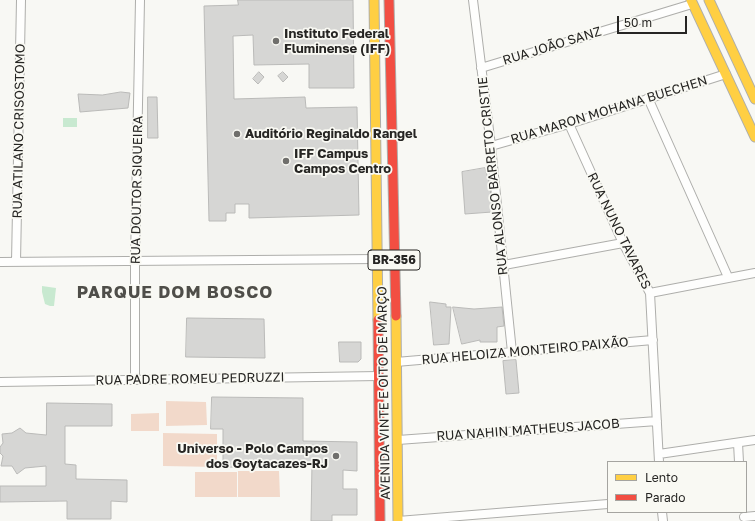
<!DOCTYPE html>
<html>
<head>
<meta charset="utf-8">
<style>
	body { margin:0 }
	#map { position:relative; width:755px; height:521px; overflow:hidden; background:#f8f8f4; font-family:"Golos Text",sans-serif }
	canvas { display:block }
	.legend { position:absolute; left:607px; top:461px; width:140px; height:52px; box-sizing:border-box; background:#f9f9f3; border:1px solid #a5a4a0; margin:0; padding:5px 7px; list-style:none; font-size:12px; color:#262523 }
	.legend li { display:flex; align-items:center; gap:8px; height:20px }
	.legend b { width:20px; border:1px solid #a5a4a0 }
	.scale { position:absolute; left:617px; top:16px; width:70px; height:18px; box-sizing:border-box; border:2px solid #262523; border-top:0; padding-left:5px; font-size:12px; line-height:14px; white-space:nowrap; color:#262523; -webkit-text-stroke:3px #f9f9f3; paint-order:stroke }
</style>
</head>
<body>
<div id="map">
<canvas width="755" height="521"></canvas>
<ul class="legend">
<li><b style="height:5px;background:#ffcf43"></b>Lento</li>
<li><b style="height:5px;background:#f24e42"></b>Parado</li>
</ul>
<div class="scale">50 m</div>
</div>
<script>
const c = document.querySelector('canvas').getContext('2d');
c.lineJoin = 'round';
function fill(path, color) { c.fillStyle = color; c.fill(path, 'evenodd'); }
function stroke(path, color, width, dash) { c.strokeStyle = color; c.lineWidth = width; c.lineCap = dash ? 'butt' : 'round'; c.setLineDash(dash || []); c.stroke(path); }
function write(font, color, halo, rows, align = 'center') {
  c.font = font + ' "Golos Text",sans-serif'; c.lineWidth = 3.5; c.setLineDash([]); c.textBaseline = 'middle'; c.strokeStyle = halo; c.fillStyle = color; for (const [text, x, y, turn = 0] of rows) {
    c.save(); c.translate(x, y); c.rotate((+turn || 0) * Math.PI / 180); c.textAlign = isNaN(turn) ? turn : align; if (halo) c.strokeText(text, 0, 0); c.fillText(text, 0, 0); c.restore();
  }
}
fill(new Path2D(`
	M 166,401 L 206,402 L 207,425 L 166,426 Z
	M 159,413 L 159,431 L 131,431 L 131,414 Z
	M 163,433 L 217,434 L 217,467 L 163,466 Z
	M 238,471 L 279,471 L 280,497 L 238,497 Z
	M 195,472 L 237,472 L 237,497 L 195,497 Z`), '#f2d9ca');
fill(new Path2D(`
	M 63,118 L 77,118 L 77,127 L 63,127 Z
	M 42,286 L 56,288 L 54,306 L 50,306 L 45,304 L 42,292 Z`), '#c8e9d0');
const building = new Path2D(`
	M 238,0 L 353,0 L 354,88 L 309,88 L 309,64 L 254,65 L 253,35 L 233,36 L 234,99 L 305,97 L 306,108 L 357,107 L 359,215 L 249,218 L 249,204 L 235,204 L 235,213 L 226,213 L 226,221 L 209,221 L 204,6 L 238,5 Z
	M 259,72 L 264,77 L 258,84 L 253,79 Z
	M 283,72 L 288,77 L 283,82 L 278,76 Z
	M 121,92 L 130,93 L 128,108 L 80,112 L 78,94 L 102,95 Z
	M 148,97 L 157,97 L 158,138 L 148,138 Z
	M 485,168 L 490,186 L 492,212 L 465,214 L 462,172 Z
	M 430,302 L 446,304 L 446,307 L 451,307 L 449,344 L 434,345 Z
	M 453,307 L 474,309 L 502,307 L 504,326 L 497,327 L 497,342 L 480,342 L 480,340 L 462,344 Z
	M 187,318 L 264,319 L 265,358 L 186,357 Z
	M 339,342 L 361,342 L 361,359 L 358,362 L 340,362 Z
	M 516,360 L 519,393 L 506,394 L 503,361 Z
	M 212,397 L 303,398 L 303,441 L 357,442 L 357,471 L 343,470 L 343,489 L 357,489 L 357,515 L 332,515 L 332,521 L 311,521 L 312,463 L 294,463 L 294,468 L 223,467 L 223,429 L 211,429 Z
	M 47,403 L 112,404 L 112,426 L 65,426 L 65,464 L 76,465 L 76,479 L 127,480 L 127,502 L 111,501 L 111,519 L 67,519 L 67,501 L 0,502 L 0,486 L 46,486 L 46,466 L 25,468 L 17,474 L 12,466 L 1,466 L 3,456 L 0,453 L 0,447 L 3,443 L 2,434 L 12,433 L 20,428 L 26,433 L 46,435 Z`);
fill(building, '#d6d6d4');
stroke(building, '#babab8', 1);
const street = new Path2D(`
	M 473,0 L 491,146 L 512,352
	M 481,68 L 692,4
	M 648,98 L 728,277
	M 569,124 L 623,243 L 650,293 L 659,462
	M 491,146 L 569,124 L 726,74
	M 0,262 L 378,259
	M 16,262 L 21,0
	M 504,265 L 623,243
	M 650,293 L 755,273
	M 396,362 L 653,340
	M 135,380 L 135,260 L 140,0
	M 0,382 L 379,376
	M 398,440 L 657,421
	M 738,443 L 739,462
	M 659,454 L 755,440
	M 662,512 L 663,521
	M 744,517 L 755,516
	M 398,521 L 608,504`);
const slow = new Path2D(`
	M 374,0 L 378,320
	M 691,0 L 755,137
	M 709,0 L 755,99
	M 396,316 L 398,521`);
const jam = new Path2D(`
	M 389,0 L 396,316
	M 378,320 L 380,521`);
stroke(street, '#aeaeab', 10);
stroke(slow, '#aeaeab', 11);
stroke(jam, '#aeaeab', 11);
stroke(street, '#fefefd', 8);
stroke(slow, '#ffcf43', 9);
stroke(jam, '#f24e42', 9);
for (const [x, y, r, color] of [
	[276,41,4,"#706f6c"],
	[237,134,4,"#706f6c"],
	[286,161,4,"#706f6c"],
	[336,456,4,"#706f6c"]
]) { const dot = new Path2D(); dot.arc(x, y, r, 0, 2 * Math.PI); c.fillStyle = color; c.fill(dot); stroke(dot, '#f9f9f3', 1.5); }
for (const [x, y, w] of [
	[394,260,52]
]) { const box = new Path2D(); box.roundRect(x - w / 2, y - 10, w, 20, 3); c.fillStyle = '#f9f9f3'; c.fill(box); stroke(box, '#262523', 1); }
write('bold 12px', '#262523', null, [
	["BR-356",394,260]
]);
write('bold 13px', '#262523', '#f9f9f3', [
	["Instituto Federal",284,34],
	["Fluminense (IFF)",284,49],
	["Auditório Reginaldo Rangel",245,134],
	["IFF Campus",294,154],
	["Campos Centro",294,169],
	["Universo - Polo Campos",328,449,"right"],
	["dos Goytacazes-RJ",328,464,"right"]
], 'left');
write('13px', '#262523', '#f9f9f3', [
	["RUA JOÃO SANZ",552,46,-17],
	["RUA MARON MOHANA BUECHEN",609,110,-17],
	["RUA ATILANO CRISOSTOMO",19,131,-89],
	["RUA ALONSO BARRETO CRISTIE",493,176,-96],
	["RUA DOUTOR SIQUEIRA",137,190,-89],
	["RUA NUNO TAVARES",619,231,64],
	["RUA HELOIZA MONTEIRO PAIXÃO",525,351,-5],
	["RUA PADRE ROMEU PEDRUZZI",190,379,-1],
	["AVENIDA VINTE E OITO DE MARÇO",384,393,-91],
	["RUA NAHIN MATHEUS JACOB",528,430,-4]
]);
c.letterSpacing = '1px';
write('bold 17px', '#4f4e49', '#f9f9f3', [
	["PARQUE DOM BOSCO",175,293]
]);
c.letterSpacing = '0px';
</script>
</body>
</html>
